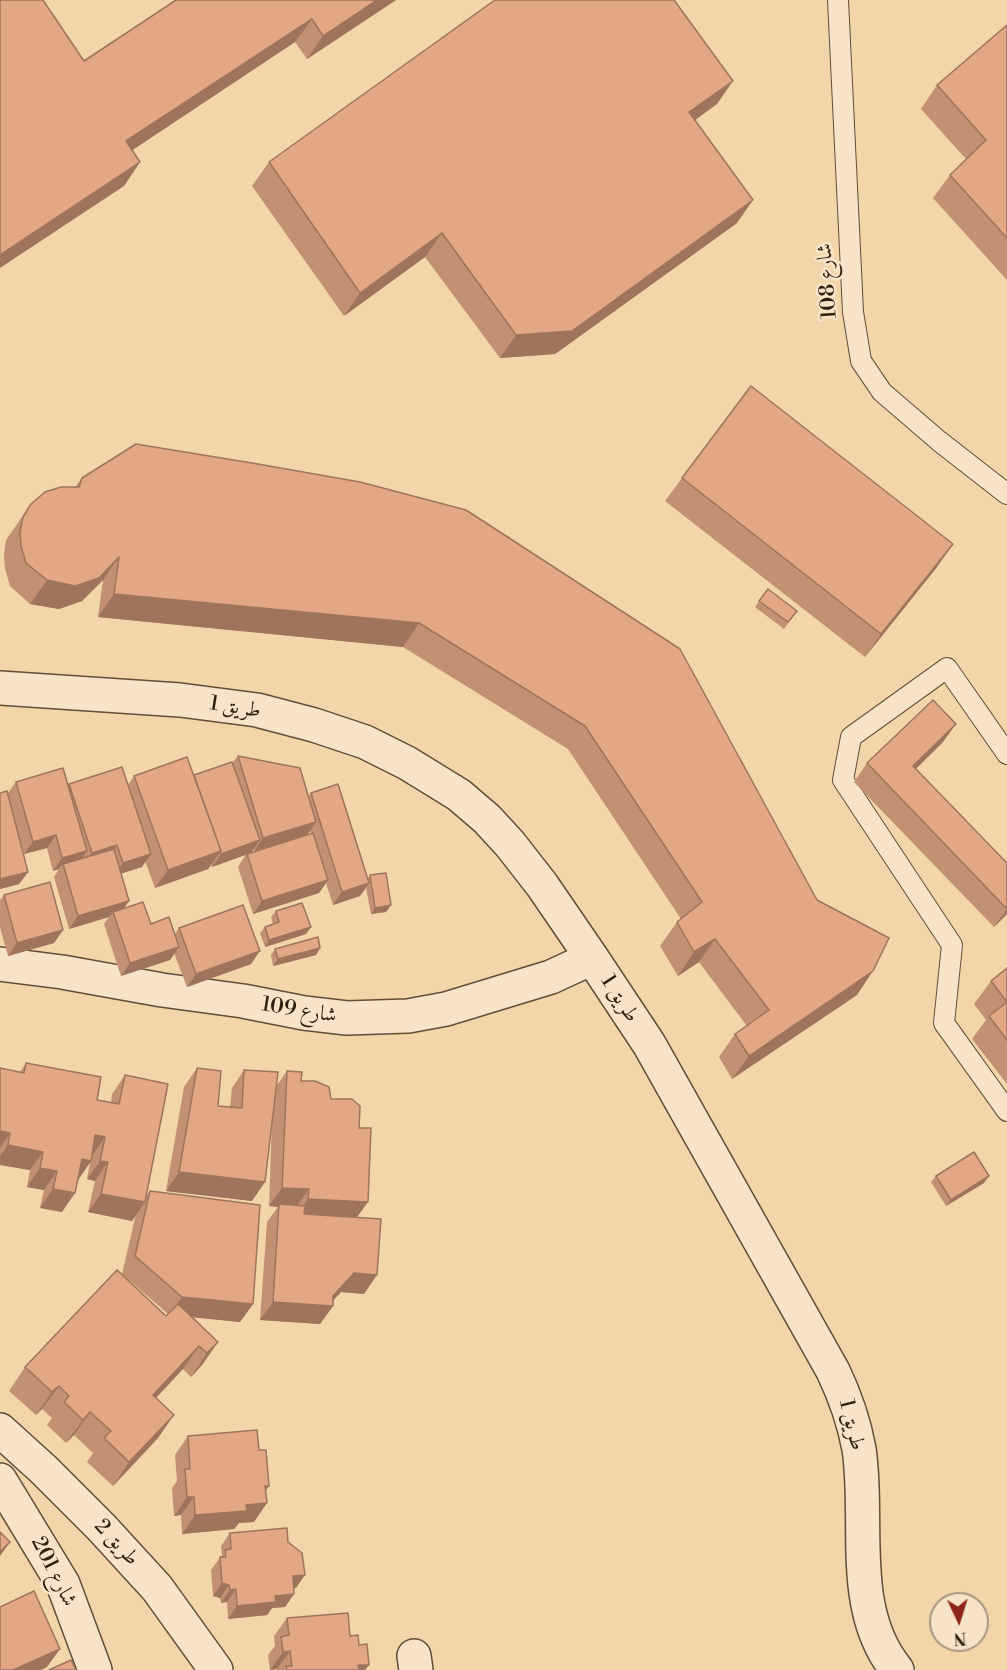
<!DOCTYPE html>
<html>
<head>
<meta charset="utf-8">
<style>
	body { margin:0 }
	#map { position:relative; width:1007px; height:1670px; overflow:hidden; background:#f3d5aa; font-family:"Libre Bodoni",serif }
	canvas { display:block }
	.north { position:absolute; left:929px; top:1592px; width:60px; height:60px; box-sizing:border-box; background:#f7e4c8; border:2px solid #a7967e; border-radius:50%; rotate:176deg; font-size:16px; font-weight:700; line-height:24px; text-align:center; color:#30210e }
	.north::after { content:''; display:block; margin:auto; width:21px; height:27px; background:#8f2418; clip-path:polygon(50% 0,100% 100%,50% 72%,0 100%) }
</style>
</head>
<body>
<div id="map">
<canvas width="1007" height="1670"></canvas>
<div class="north">N</div>
</div>
<script>
const c = document.querySelector('canvas').getContext('2d');
c.lineJoin = 'round';
function stroke(path, color, width, dash) { c.strokeStyle = color; c.lineWidth = width; c.lineCap = dash ? 'butt' : 'round'; c.setLineDash(dash || []); c.stroke(path); }
function fill(path, color) { c.fillStyle = color; c.fill(path, 'evenodd'); }
function write(font, color, halo, rows, align = 'center') {
  c.font = font + ' "Libre Bodoni",Amiri,serif'; c.lineWidth = 5; c.setLineDash([]); c.textBaseline = 'middle'; c.strokeStyle = halo; c.fillStyle = color; for (const [text, x, y, turn = 0] of rows) {
    c.save(); c.translate(x, y); c.rotate((+turn || 0) * Math.PI / 180); c.textAlign = isNaN(turn) ? turn : align; if (halo) c.strokeText(text, 0, 0); c.fillText(text, 0, 0); c.restore();
  }
}
const service = new Path2D(`
	M 838,0 L 853,312 L 861,361 L 882,392 L 939,441 L 1007,494
	M 1007,754 L 947,668 L 851,737 L 843,780 L 952,945 L 944,1023 L 1007,1111`);
const minor = new Path2D(`
	M 0,688 L 180,700 L 257,710 L 314,725 L 365,742 L 407,763 L 459,795 L 487,819 L 510,844 L 542,885 L 592,958 L 649,1044 L 833,1371 C 845,1396 854,1422 859,1449 C 870,1521 847,1609 897,1670
	M 0,964 L 62,972 L 162,990 L 243,1001 L 304,1013 L 347,1018 L 408,1016 L 446,1009 L 551,977 L 592,958
	M 0,1430 L 43,1469 L 102,1528 L 157,1588 L 216,1670
	M 0,1480 L 63,1584 L 95,1670
	M 414,1656 L 416,1670`);
stroke(service, '#614e35', 22);
stroke(minor, '#614e35', 36);
stroke(service, '#f7e4c8', 20);
stroke(minor, '#f7e4c8', 33);
fill(new Path2D(`
	M 176,0 L 396,0 L 307,59 L 295,42 L 132,150 L 140,162 L 124,186 L 84,61 Z
	M 1007,25 L 1007,280 L 933,198 L 950,175 L 966,159 L 921,109 L 937,85 Z
	M 717,104 L 695,120 L 737,223 L 555,354 L 500,358 L 425,257 L 344,316 L 252,186 L 269,162 Z
	M 82,478 L 360,482 L 857,995 L 732,1079 L 719,1057 L 735,1034 L 747,1026 L 699,962 L 678,976 L 660,946 L 677,922 L 681,919 L 568,749 L 403,647 L 98,617 L 103,580 L 82,601 L 59,609 L 30,604 L 10,586 L 5,569 L 4,555 L 6,540 L 31,504 L 75,487 Z
	M 682,478 L 937,567 L 865,657 L 665,501 Z
	M 768,589 L 797,611 L 784,629 L 755,607 Z
	M 943,742 L 916,769 L 1007,863 L 1007,914 L 994,927 L 854,782 L 867,763 Z
	M 238,756 L 308,797 L 311,793 L 368,878 L 370,875 L 391,905 L 386,912 L 371,914 L 366,888 L 360,896 L 333,905 L 326,883 L 319,893 L 253,914 L 238,867 L 246,854 L 212,867 L 211,865 L 208,869 L 155,888 L 145,861 L 142,867 L 121,873 L 129,901 L 124,908 L 151,924 L 175,934 L 179,928 L 251,964 L 187,987 L 174,953 L 170,960 L 121,976 L 104,924 L 109,917 L 69,929 L 54,877 L 59,869 L 53,871 L 47,848 L 24,854 L 16,827 L 28,872 L 19,884 L 0,889 L 0,793 L 7,794 L 16,782 L 68,786 L 69,784 L 128,785 L 134,776 L 194,775 L 232,763 ZM 310,831 L 311,834 L 251,853 L 254,849 L 254,851 L 307,835 Z
	M 4,895 L 63,930 L 54,943 L 8,956 L 0,927 L 0,900 Z
	M 276,911 L 311,927 L 306,934 L 265,947 L 260,933 L 265,927 L 273,924 L 271,917 Z
	M 320,948 L 316,955 L 273,966 L 271,955 L 275,949 Z
	M 1007,968 L 1007,1084 L 972,1039 L 986,1020 L 974,1004 L 991,981 Z
	M 26,1063 L 97,1100 L 111,1103 L 112,1094 L 125,1075 L 145,1198 L 150,1191 L 253,1304 L 240,1322 L 193,1317 L 218,1342 L 202,1365 L 191,1377 L 183,1369 L 156,1398 L 158,1438 L 113,1486 L 87,1462 L 93,1453 L 74,1435 L 66,1443 L 47,1425 L 52,1418 L 42,1409 L 36,1415 L 9,1391 L 25,1367 L 166,1316 L 168,1314 L 122,1274 L 136,1214 L 132,1221 L 88,1212 L 95,1181 L 87,1179 L 90,1162 L 78,1180 L 62,1212 L 40,1208 L 44,1190 L 27,1187 L 30,1170 L 0,1165 L 0,1068 L 20,1072 Z
	M 197,1068 L 218,1106 L 230,1107 L 232,1088 L 244,1070 L 277,1085 L 287,1071 L 331,1099 L 359,1128 L 357,1218 L 364,1294 L 341,1292 L 333,1301 L 333,1306 L 320,1324 L 260,1320 L 267,1222 L 278,1207 L 269,1206 L 272,1120 L 252,1201 L 166,1191 L 184,1087 Z
	M 936,1176 L 984,1183 L 946,1206 L 931,1182 Z
	M 188,1436 L 259,1450 L 266,1491 L 254,1522 L 239,1523 L 234,1529 L 182,1534 L 181,1515 L 174,1516 L 172,1488 L 177,1481 L 175,1455 Z
	M 230,1533 L 288,1542 L 296,1588 L 294,1588 L 294,1594 L 285,1607 L 272,1608 L 267,1615 L 228,1619 L 227,1602 L 221,1603 L 220,1598 L 213,1596 L 211,1570 L 222,1555 L 221,1546 Z
	M 287,1618 L 350,1636 L 359,1645 L 369,1665 L 365,1670 L 277,1670 L 277,1669 L 270,1670 L 268,1655 L 275,1646 L 274,1636 Z`), '#c29072');
fill(new Path2D(`
	M 377,0 L 396,0 L 307,59 L 323,36 Z
	M 312,19 L 295,42 L 110,165 L 126,141 Z
	M 733,81 L 717,104 L 673,136 L 689,112 Z
	M 140,162 L 124,186 L 0,268 L 0,255 Z
	M 753,200 L 737,223 L 555,354 L 500,358 L 516,335 Z
	M 442,233 L 425,257 L 344,316 L 360,293 Z
	M 953,544 L 937,567 L 865,657 L 881,634 Z
	M 119,557 L 103,580 L 82,601 L 59,609 L 30,604 L 47,580 Z
	M 114,594 L 419,623 L 403,647 L 98,617 Z
	M 956,724 L 943,742 L 900,784 L 913,766 Z
	M 316,822 L 307,835 L 254,851 L 263,838 Z
	M 56,835 L 47,848 L 24,854 L 33,842 Z
	M 260,840 L 251,853 L 212,867 L 221,854 Z
	M 117,845 L 108,858 L 83,866 L 92,853 Z
	M 87,851 L 78,864 L 63,864 L 59,869 L 53,871 L 62,858 Z
	M 221,851 L 208,869 L 155,888 L 168,870 Z
	M 151,854 L 142,867 L 114,876 L 123,863 Z
	M 28,872 L 19,884 L 0,889 L 0,879 Z
	M 328,880 L 319,893 L 253,914 L 262,901 Z
	M 369,883 L 360,896 L 333,905 L 342,892 Z
	M 129,901 L 120,914 L 113,912 L 109,917 L 69,929 L 78,916 Z
	M 391,905 L 386,912 L 371,914 L 375,908 Z
	M 1007,909 L 1007,914 L 994,927 Z
	M 311,927 L 306,934 L 265,947 L 269,940 Z
	M 63,930 L 54,943 L 8,956 L 17,943 Z
	M 715,939 L 699,962 L 678,976 L 694,952 Z
	M 179,947 L 170,960 L 121,976 L 130,963 Z
	M 320,948 L 316,955 L 273,966 L 278,959 Z
	M 260,951 L 251,964 L 187,987 L 196,974 Z
	M 873,971 L 857,995 L 732,1079 L 749,1056 Z
	M 0,1131 L 10,1133 L 0,1148 Z
	M 95,1135 L 105,1137 L 92,1156 Z
	M 8,1145 L 43,1152 L 30,1170 L 0,1165 L 0,1156 Z
	M 82,1159 L 91,1161 L 78,1180 Z
	M 100,1161 L 108,1162 L 95,1181 L 87,1179 Z
	M 40,1168 L 57,1171 L 44,1190 L 27,1187 Z
	M 179,1172 L 265,1182 L 252,1201 L 166,1191 Z
	M 989,1176 L 984,1183 L 946,1206 L 951,1200 Z
	M 282,1188 L 309,1189 L 296,1207 L 279,1204 L 278,1207 L 269,1206 Z
	M 53,1189 L 75,1193 L 62,1212 L 40,1208 Z
	M 101,1194 L 145,1202 L 132,1221 L 88,1212 Z
	M 308,1199 L 368,1202 L 355,1220 L 295,1218 Z
	M 354,1273 L 377,1275 L 364,1294 L 341,1292 L 328,1306 L 333,1306 L 320,1324 L 260,1320 L 273,1302 L 333,1296 Z
	M 182,1297 L 253,1304 L 240,1322 L 169,1315 Z
	M 218,1342 L 202,1365 L 191,1377 L 207,1353 Z
	M 199,1346 L 183,1369 L 136,1419 L 153,1395 Z
	M 59,1386 L 42,1409 L 36,1415 L 52,1392 Z
	M 90,1412 L 74,1435 L 66,1443 L 83,1420 Z
	M 174,1415 L 158,1438 L 113,1486 L 129,1462 Z
	M 265,1486 L 269,1486 L 257,1504 L 267,1503 L 254,1522 L 239,1523 L 234,1529 L 182,1534 L 195,1515 L 246,1505 Z
	M 187,1497 L 194,1497 L 181,1515 L 174,1516 Z
	M 10,1542 L 0,1556 L 0,1552 Z
	M 305,1575 L 296,1588 L 284,1589 L 293,1576 Z
	M 222,1583 L 229,1585 L 220,1598 L 213,1596 Z
	M 236,1589 L 227,1602 L 221,1603 L 230,1590 Z
	M 294,1594 L 285,1607 L 272,1608 L 267,1615 L 228,1619 L 237,1606 L 275,1596 Z
	M 60,1649 L 47,1667 L 41,1670 L 13,1670 Z
	M 290,1651 L 277,1669 L 270,1670 L 283,1652 Z
	M 358,1665 L 369,1665 L 365,1670 L 355,1670 Z`), '#9e755c');
const building = new Path2D(`
	M 0,0 L 43,0 L 84,61 L 176,0 L 377,0 L 323,36 L 312,19 L 126,141 L 140,162 L 0,255 Z
	M 495,0 L 674,0 L 733,81 L 689,112 L 753,200 L 572,331 L 516,335 L 442,233 L 360,293 L 269,162 Z
	M 1007,25 L 1007,238 L 950,175 L 986,140 L 937,85 Z
	M 751,386 L 953,544 L 881,634 L 682,478 Z
	M 136,444 L 252,463 L 360,482 L 466,510 L 680,649 L 817,900 L 889,938 L 873,971 L 749,1056 L 735,1034 L 769,1010 L 715,939 L 694,952 L 677,922 L 702,902 L 585,726 L 419,623 L 114,594 L 119,557 L 99,578 L 75,586 L 47,580 L 26,563 L 21,546 L 20,532 L 23,517 L 31,504 L 45,492 L 61,487 L 79,487 L 82,478 Z
	M 768,589 L 797,611 L 788,622 L 759,601 Z
	M 933,700 L 956,724 L 913,766 L 1007,863 L 1007,909 L 867,763 Z
	M 238,756 L 300,768 L 316,822 L 263,838 Z
	M 187,757 L 221,851 L 168,870 L 134,776 Z
	M 232,762 L 260,840 L 221,854 L 220,851 L 221,851 L 194,775 Z
	M 122,767 L 151,854 L 123,863 L 117,845 L 92,853 L 69,784 Z
	M 63,768 L 87,851 L 62,858 L 56,835 L 33,842 L 16,782 Z
	M 338,784 L 369,883 L 342,892 L 311,793 Z
	M 7,791 L 28,872 L 0,879 L 0,793 Z
	M 313,833 L 328,880 L 262,901 L 247,854 Z
	M 114,849 L 129,901 L 78,916 L 63,864 Z
	M 386,873 L 391,905 L 375,908 L 370,875 Z
	M 50,882 L 63,930 L 17,943 L 4,895 Z
	M 143,902 L 151,924 L 169,917 L 179,947 L 130,963 L 113,912 Z
	M 302,903 L 311,927 L 269,940 L 265,927 L 279,922 L 276,911 Z
	M 243,905 L 260,951 L 196,974 L 179,928 Z
	M 318,937 L 320,948 L 278,959 L 275,949 Z
	M 1007,968 L 1007,1040 L 989,1016 L 1007,1002 L 991,981 Z
	M 26,1063 L 101,1077 L 97,1100 L 119,1104 L 125,1075 L 168,1084 L 145,1202 L 101,1194 L 108,1162 L 100,1161 L 105,1137 L 95,1135 L 91,1161 L 82,1159 L 75,1193 L 53,1189 L 57,1171 L 40,1168 L 43,1152 L 8,1145 L 10,1133 L 0,1131 L 0,1068 L 24,1073 Z
	M 197,1068 L 221,1071 L 218,1106 L 242,1108 L 244,1070 L 278,1072 L 265,1182 L 179,1172 Z
	M 287,1071 L 302,1072 L 301,1081 L 315,1081 L 329,1087 L 331,1099 L 352,1099 L 360,1106 L 359,1128 L 371,1128 L 368,1202 L 308,1199 L 309,1189 L 282,1188 Z
	M 974,1152 L 989,1176 L 951,1200 L 936,1176 Z
	M 150,1191 L 260,1205 L 253,1304 L 182,1297 L 135,1256 Z
	M 279,1204 L 305,1206 L 304,1214 L 381,1219 L 377,1275 L 354,1273 L 333,1296 L 333,1306 L 273,1302 Z
	M 117,1270 L 166,1316 L 178,1304 L 218,1342 L 207,1353 L 199,1346 L 153,1395 L 174,1415 L 129,1462 L 104,1438 L 111,1431 L 90,1412 L 83,1420 L 64,1402 L 69,1396 L 59,1386 L 52,1392 L 25,1367 Z
	M 257,1430 L 259,1450 L 266,1450 L 269,1486 L 265,1486 L 267,1503 L 246,1505 L 247,1511 L 195,1515 L 194,1497 L 187,1497 L 185,1469 L 190,1469 L 188,1436 Z
	M 287,1528 L 288,1542 L 302,1553 L 305,1575 L 293,1576 L 294,1594 L 275,1596 L 276,1602 L 237,1606 L 236,1589 L 230,1590 L 229,1585 L 222,1583 L 220,1557 L 226,1557 L 225,1550 L 231,1549 L 230,1533 Z
	M 0,1532 L 10,1542 L 0,1552 Z
	M 34,1591 L 60,1649 L 13,1670 L 0,1670 L 0,1607 Z
	M 348,1613 L 350,1636 L 358,1635 L 359,1645 L 367,1644 L 369,1665 L 358,1665 L 359,1670 L 287,1670 L 286,1666 L 292,1666 L 290,1651 L 283,1652 L 281,1637 L 289,1635 L 287,1618 Z
	M 71,1660 L 76,1670 L 49,1670 Z`);
fill(building, '#e2a784');
stroke(building, '#9e755c', 1.5);
write('21px', '#30210e', '#f7e4c8', [
	["شارع 108",828,281,-94],
	["طريق 1",235,708,9],
	["طريق 1",619,999,57],
	["شارع 109",299,1011,9],
	["طريق 1",851,1425,76],
	["طريق 2",116,1543,47],
	["شارع 201",53,1572,63]
]);
</script>
</body>
</html>
